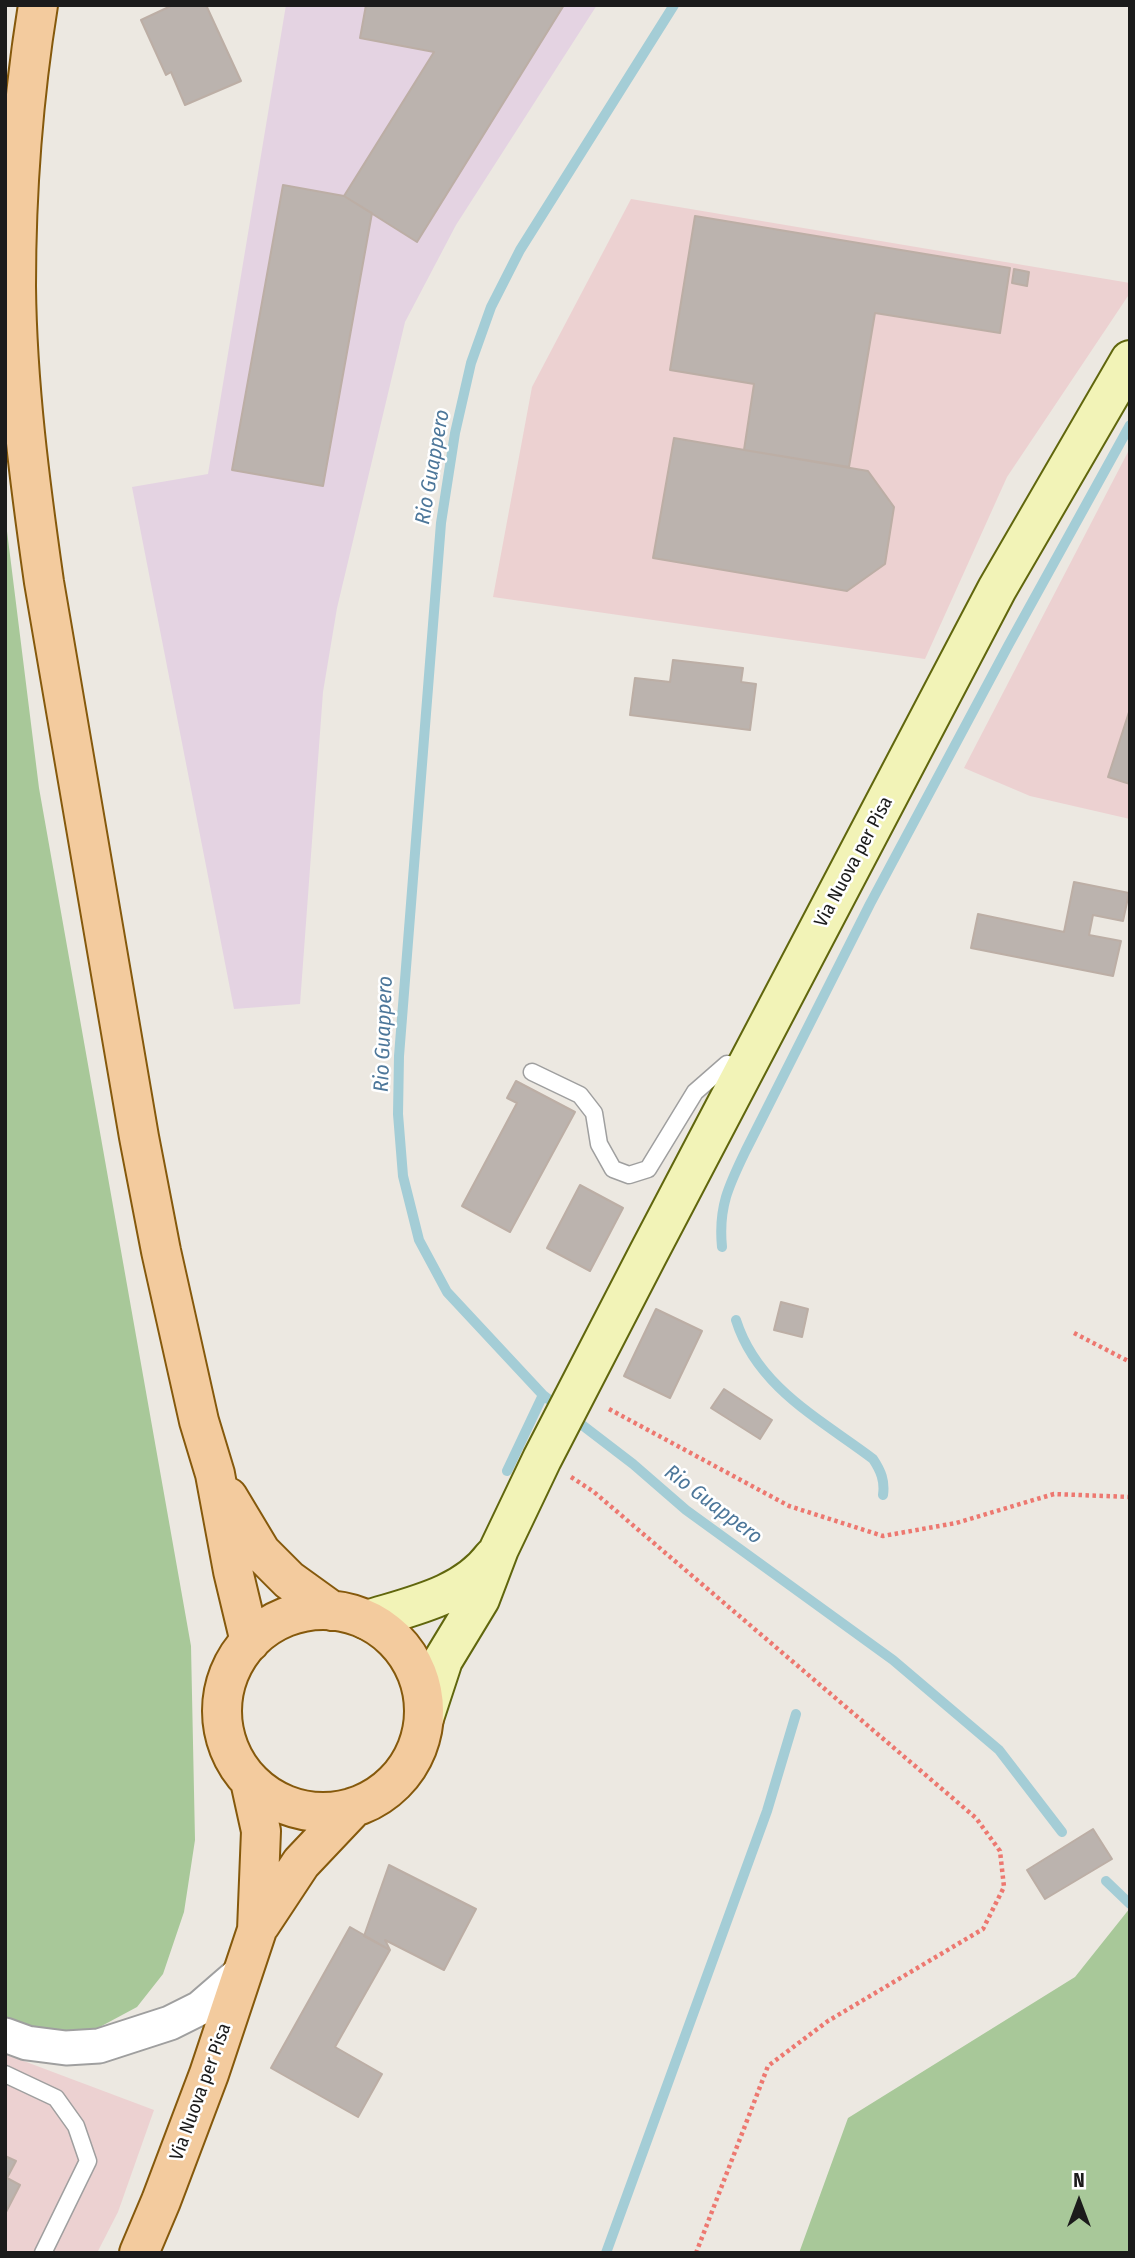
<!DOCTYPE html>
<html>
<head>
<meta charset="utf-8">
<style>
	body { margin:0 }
	#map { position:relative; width:1135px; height:2258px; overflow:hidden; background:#ece8e1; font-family:"Fira Sans Condensed",sans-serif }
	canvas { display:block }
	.frame { position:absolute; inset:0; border:7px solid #1b1b1b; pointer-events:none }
	.north { position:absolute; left:1044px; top:2167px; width:70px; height:70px; -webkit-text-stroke:5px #fff; paint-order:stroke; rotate:0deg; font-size:19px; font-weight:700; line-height:28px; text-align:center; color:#1b1b1b }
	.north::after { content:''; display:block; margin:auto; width:24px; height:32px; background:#1b1b1b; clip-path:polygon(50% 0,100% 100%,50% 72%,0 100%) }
</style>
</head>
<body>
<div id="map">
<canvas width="1135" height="2258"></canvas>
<div class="frame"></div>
<div class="north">N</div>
</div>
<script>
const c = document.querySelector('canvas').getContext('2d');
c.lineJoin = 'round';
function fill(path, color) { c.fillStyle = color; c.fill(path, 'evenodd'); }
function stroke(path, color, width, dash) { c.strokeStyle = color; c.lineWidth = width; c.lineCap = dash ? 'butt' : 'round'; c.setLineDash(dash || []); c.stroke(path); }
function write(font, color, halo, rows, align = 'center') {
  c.font = font + ' "Fira Sans Condensed",sans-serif'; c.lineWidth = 5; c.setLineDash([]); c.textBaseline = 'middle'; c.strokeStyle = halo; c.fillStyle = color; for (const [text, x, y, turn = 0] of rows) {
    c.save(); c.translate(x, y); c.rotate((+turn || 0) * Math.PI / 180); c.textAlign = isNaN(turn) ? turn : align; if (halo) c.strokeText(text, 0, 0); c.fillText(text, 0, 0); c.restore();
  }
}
fill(new Path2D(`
	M 631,199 L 1130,283 L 1130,293 L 1007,477 L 925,659 L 493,597 L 532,387 Z
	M 1130,448 L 1130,819 L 1030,796 L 964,768 Z
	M 5,2054 L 154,2110 L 118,2212 L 97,2253 L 5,2253 Z`), '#ecd1d1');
fill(new Path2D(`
	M 286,5 L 597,5 L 456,225 L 405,322 L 337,608 L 323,692 L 300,1004 L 234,1009 L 132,487 L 208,474 Z`), '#e4d3e2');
fill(new Path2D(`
	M 5,515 L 39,788 L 191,1646 L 195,1840 L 184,1912 L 163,1974 L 137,2007 L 96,2029 L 41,2031 L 5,2017 Z
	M 1130,1908 L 1130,2253 L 799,2253 L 848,2118 L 1075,1977 Z`), '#a8c899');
stroke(new Path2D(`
	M 674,5 L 520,250 L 491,307 L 471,363 L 455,433 L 441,523 L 399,1056 L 398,1114 L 403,1176 L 419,1240 L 447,1292 L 543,1395 L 633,1464 L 686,1510 L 893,1660 L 999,1750 L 1062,1832
	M 722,1247 C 718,1207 729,1185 746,1150 L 870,904 L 1009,644 L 1130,425
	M 736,1320 C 757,1387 820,1419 873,1459 C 881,1471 885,1481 883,1495
	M 507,1471 L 543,1395
	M 1106,1881 L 1130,1904
	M 606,2253 L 767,1811 L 796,1714`), '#a4cdd6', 10);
const building = new Path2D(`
	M 173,5 L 206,5 L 241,81 L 185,105 L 171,72 L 166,75 L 141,20 Z
	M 366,5 L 564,5 L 417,242 L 344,196 L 434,52 L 360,38 Z
	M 283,185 L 344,196 L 372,213 L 323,486 L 232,470 Z
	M 695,216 L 1010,268 L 1000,333 L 875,313 L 849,467 L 744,450 L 754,384 L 670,370 Z
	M 1014,269 L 1029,272 L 1027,286 L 1012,283 Z
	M 674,438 L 868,471 L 894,507 L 885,564 L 847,591 L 653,558 Z
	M 673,660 L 743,668 L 741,682 L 756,684 L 750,730 L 630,715 L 635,678 L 670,682 Z
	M 1130,709 L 1130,784 L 1108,777 Z
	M 1074,882 L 1129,893 L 1123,921 L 1093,915 L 1089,935 L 1121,941 L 1113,976 L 971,948 L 978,914 L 1064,932 Z
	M 516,1081 L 575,1112 L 510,1232 L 462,1206 L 517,1103 L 507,1098 Z
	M 580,1185 L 623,1208 L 590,1271 L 547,1248 Z
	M 781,1302 L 808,1309 L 802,1337 L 774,1330 Z
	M 656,1309 L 702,1331 L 670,1398 L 624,1376 Z
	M 724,1389 L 772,1420 L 760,1439 L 711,1408 Z
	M 1093,1829 L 1112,1859 L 1045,1899 L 1027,1870 Z
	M 389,1865 L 476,1909 L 444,1970 L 385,1940 L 390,1950 L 364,1936 Z
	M 350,1927 L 390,1950 L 335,2047 L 382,2074 L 358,2117 L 271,2068 Z
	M 5,2156 L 16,2161 L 7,2178 L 20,2185 L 5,2214 Z`);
fill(building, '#bbb3ae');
stroke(building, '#bcaea5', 2);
const lane = new Path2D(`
	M 532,1072 L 580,1095 L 594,1113 L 599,1144 L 613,1169 L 629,1175 L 648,1169 L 695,1092 L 727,1064 L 744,1067
	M 5,2074 L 56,2098 L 76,2126 L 88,2161 L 43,2253`);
const street = new Path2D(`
	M 5,2035 L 27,2043 L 66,2048 L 99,2046 L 170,2023 L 200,2008 L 245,1969`);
const secondary = new Path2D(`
	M 367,1620 C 412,1606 464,1596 493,1557
	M 424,1718 L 443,1660 L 480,1599 L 499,1549 L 542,1459 L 648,1254 L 997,589 L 1130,360`);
const primary = new Path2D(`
	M 38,5 C 23,98 16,192 16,286 C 17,385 30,484 44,582 L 139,1137 L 161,1251 L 199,1421 L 215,1474 L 233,1571 L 250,1642
	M 228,1497 L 261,1552 L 289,1580 L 332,1611
	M222 1711a101 101 0 1 1 202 0a101 101 0 1 1-202 0Z
	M 260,1925 L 301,1863 L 354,1807
	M 139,2253 L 161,2201 L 209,2074 L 257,1930 L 261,1831 L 250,1781`);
stroke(lane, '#9f9f9f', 19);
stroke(street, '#9f9f9f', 37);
stroke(secondary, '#60660d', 42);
stroke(primary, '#85590c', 42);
stroke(new Path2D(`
	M 1074,1333 L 1130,1362
	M 609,1409 L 789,1506 L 883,1536 L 956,1523 L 1054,1494 L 1130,1497
	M 571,1477 L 594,1492 L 976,1818 L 1000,1851 L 1004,1887 L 983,1929 L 828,2021 L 768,2066 L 696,2253`), '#ed7870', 4.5, [3.5, 3.5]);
stroke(lane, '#fff', 16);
stroke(street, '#fff', 33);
stroke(secondary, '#f2f3b7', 38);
stroke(primary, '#f3cb9e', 38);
write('19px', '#1b1b1b', '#fff', [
	["Via Nuova per Pisa",854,862,-62],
	["Via Nuova per Pisa",201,2092,-70]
]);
write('italic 21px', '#4d779a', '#fff', [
	["Rio Guappero",433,467,-80],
	["Rio Guappero",384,1034,-88],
	["Rio Guappero",713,1505,37]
]);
</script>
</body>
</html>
